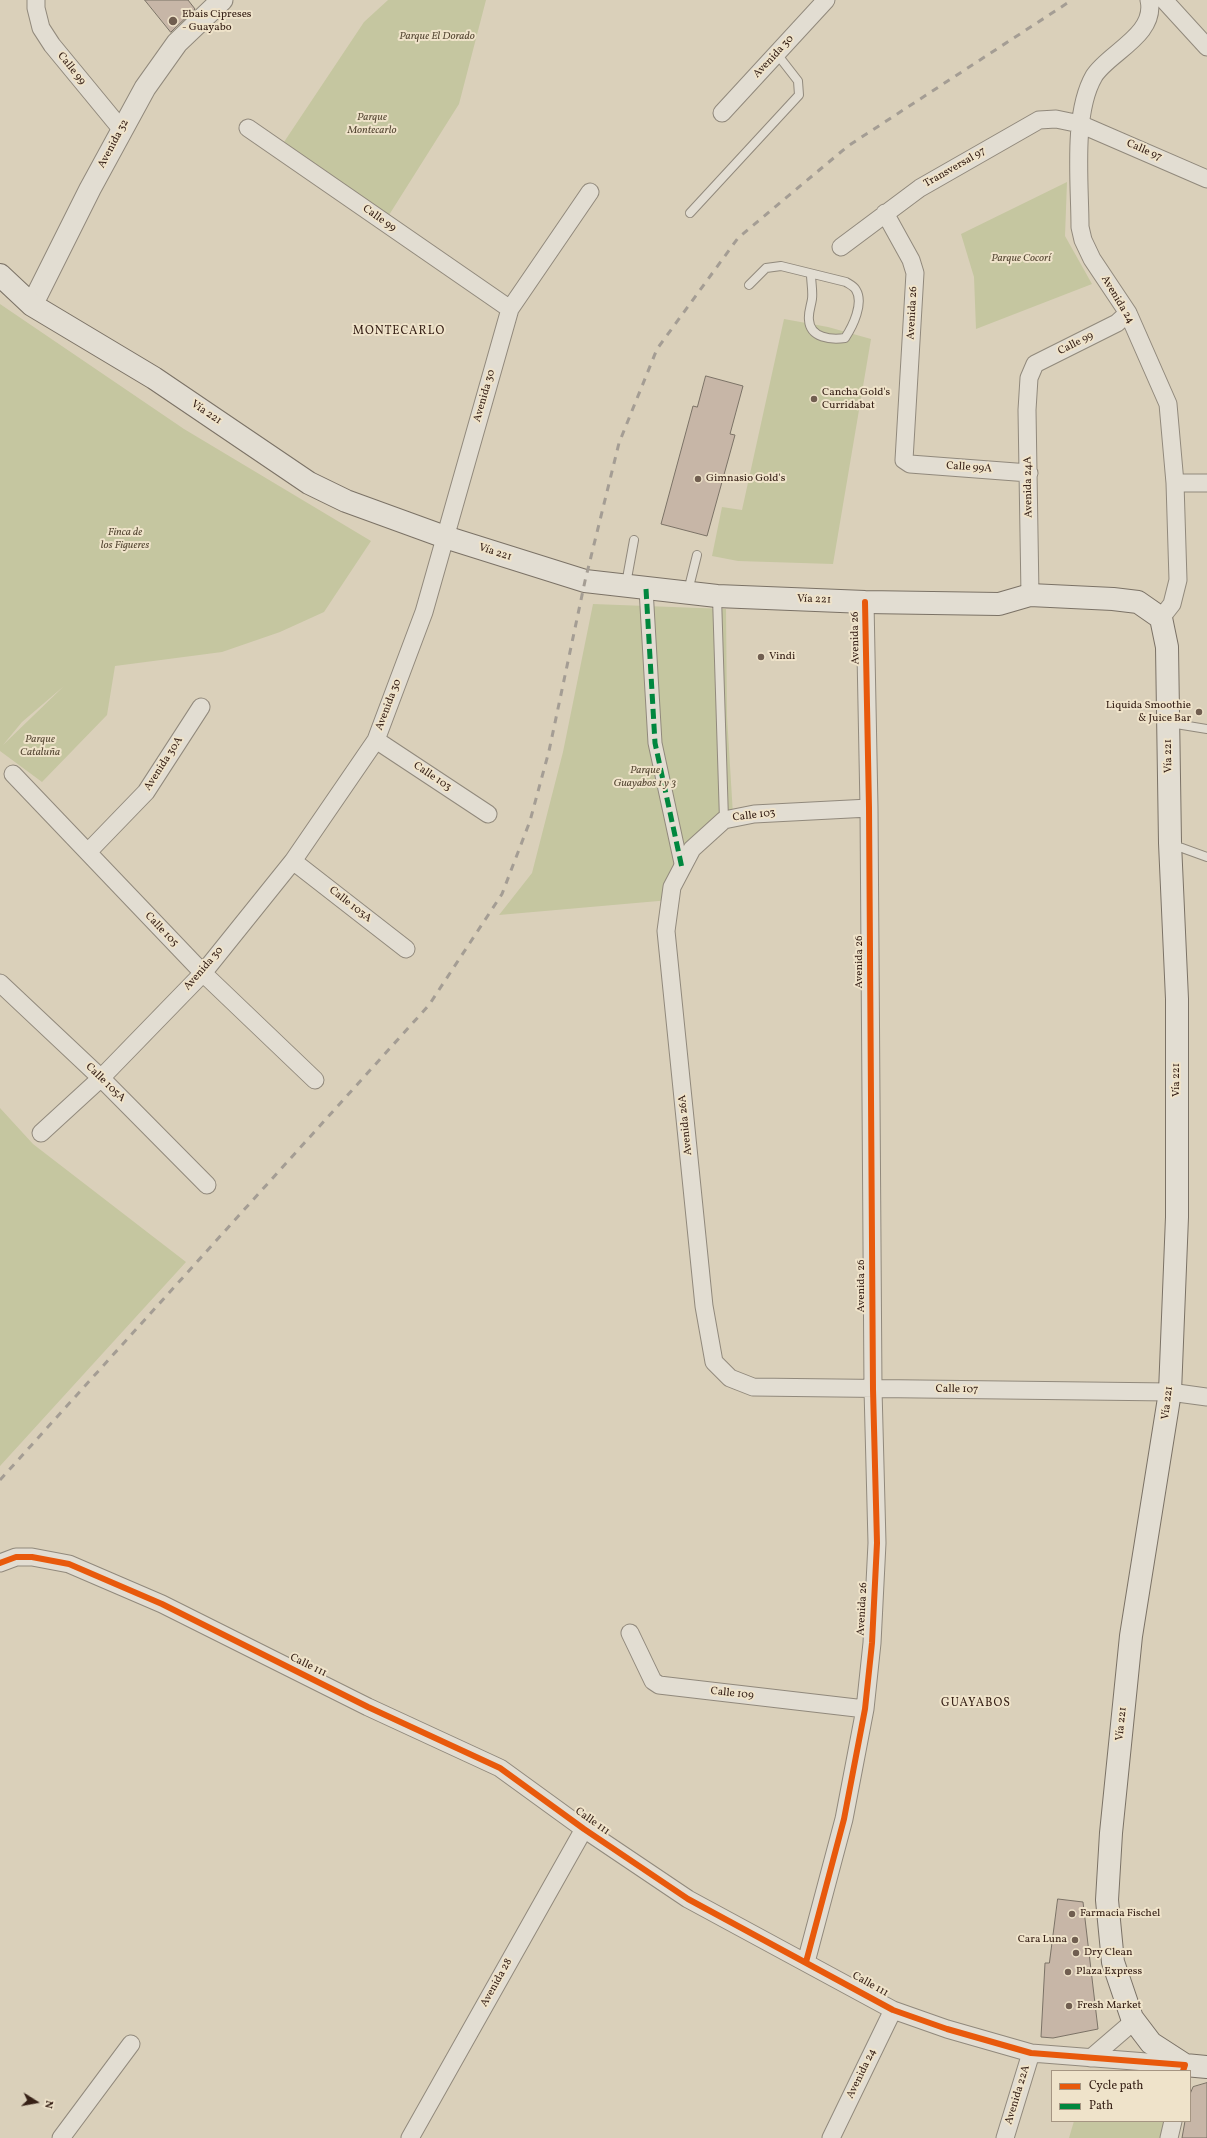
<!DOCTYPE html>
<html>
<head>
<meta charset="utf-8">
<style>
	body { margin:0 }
	#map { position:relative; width:1207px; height:2138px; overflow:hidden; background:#dad0ba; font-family:Vollkorn,serif }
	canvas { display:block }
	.legend { position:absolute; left:1051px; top:2070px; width:140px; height:52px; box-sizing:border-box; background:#efe3ca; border:1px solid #a59582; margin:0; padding:5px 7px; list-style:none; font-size:12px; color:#372117 }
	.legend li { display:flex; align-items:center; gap:8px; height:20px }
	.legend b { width:20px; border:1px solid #a59582 }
	.north { position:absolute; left:16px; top:2082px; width:40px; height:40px; -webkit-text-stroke:3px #efe3ca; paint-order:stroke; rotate:101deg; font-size:11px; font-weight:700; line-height:16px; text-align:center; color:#372117 }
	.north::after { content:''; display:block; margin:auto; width:14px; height:18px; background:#372117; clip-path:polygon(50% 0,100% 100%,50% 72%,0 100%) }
</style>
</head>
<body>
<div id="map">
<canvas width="1207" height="2138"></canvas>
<ul class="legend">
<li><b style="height:5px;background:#e8590c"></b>Cycle path</li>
<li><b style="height:5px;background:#00873e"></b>Path</li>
</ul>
<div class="north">N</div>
</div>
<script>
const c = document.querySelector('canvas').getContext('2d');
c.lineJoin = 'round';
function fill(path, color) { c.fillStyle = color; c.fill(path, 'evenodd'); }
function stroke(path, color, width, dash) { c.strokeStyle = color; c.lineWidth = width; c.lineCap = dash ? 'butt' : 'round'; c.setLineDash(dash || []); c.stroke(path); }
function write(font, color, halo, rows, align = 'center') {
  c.font = font + ' Vollkorn,serif'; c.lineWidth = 4; c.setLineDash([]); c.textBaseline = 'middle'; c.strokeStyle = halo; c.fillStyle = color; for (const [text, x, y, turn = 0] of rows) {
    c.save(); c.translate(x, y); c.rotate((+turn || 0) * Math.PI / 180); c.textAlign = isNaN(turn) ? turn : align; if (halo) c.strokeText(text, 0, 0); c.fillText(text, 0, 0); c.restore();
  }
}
fill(new Path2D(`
	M 388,0 L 486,0 L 459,104 L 389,215 L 284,142 L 364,22 Z
	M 1067,182 L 1065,236 L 1092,284 L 976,329 L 974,277 L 961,234 Z
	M 0,304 L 184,429 L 371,541 L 324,612 L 280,632 L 222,652 L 115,666 L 107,715 L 42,782 L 0,751 ZM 64,686 L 3,745 L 22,722 Z
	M 784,319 L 828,327 L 871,339 L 833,564 L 738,561 L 712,556 L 722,507 L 742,510 Z
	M 593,604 L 726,609 L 727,716 L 733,815 L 698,844 L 670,900 L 499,915 L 532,873 L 563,752 Z
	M 0,1108 L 33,1144 L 186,1262 L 0,1466 Z
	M 1074,2121 L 1173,2121 L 1169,2138 L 1069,2138 Z`), '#c5c6a0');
const building = new Path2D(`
	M 145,0 L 188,0 L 195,9 L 171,32 Z
	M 706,376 L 743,386 L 730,434 L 735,435 L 707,536 L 661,524 L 693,406 L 697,407 Z
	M 1058,1899 L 1083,1902 L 1098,2029 L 1053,2038 L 1041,2037 L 1045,1963 L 1049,1963 Z
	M 1207,2083 L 1207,2138 L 1182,2138 L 1185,2121 L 1190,2121 L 1190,2094 L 1193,2087 Z`);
fill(building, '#c7b6a7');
stroke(building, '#7b7266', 1);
const service = new Path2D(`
	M 690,213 L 799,95 L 798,81 L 777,54
	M 749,285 L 766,268 L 781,266 L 846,282 C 849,284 854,286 856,290 C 864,303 853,326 845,338 C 831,340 810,338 809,320 C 808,313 811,306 812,299 C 813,291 811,282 811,274
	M 626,584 L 634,540
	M 688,591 L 697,555
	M 717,597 L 724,820
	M 1170,723 L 1207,729
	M 1171,844 L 1207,857`);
const pedestrian = new Path2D(`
	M 646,589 L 655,743 L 682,868`);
const minor = new Path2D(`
	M 36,0 L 36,8 L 41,28 L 52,45 L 122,130
	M 1149,0 C 1157,35 1108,53 1094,76 C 1072,114 1080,183 1080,227 L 1083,240 L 1092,259 L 1128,313 L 1168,404 L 1175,483 L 1178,580 L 1172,604 L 1161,618
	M 1164,0 L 1207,47
	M 722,113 L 826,0
	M 248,128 L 510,309
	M 885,213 L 911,260 L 915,273 L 904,460 L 910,464 L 1029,473
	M 841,247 L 920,188 L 1039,120 L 1056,119 L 1080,124 L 1207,179
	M 1175,483 L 1207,483
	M 1030,595 L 1027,410 L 1029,378 L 1035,364 L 1117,323 L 1128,313
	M 376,740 L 488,814
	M 13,774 L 203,973 L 315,1080
	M 869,808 L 754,814 L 724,820 L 692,849 L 672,887 L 666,931 L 704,1306 L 714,1362 L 730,1378 L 753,1387 L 1170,1392 L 1207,1397
	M 88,852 L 146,792 L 201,707
	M 293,861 L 406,949
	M 0,983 L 101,1078 L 207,1185
	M 41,1133 L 101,1078 L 203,973 L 293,861 L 376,740 L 424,612 L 510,309 L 590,192
	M 0,1563 L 16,1557 L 32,1557 L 69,1564 L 162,1604 L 368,1707 L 500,1768 L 584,1829 L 688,1899 L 893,2010 L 947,2029 L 1031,2053 L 1185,2065
	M 630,1633 L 653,1681 L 659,1685 L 865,1709
	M 806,1962 L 844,1819 L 865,1709 L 872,1643 L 877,1543 L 873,1389 L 869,808 L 865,602
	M 1091,2058 L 1134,2021
	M 61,2138 L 131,2044
	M 410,2138 L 584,1829
	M 831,2138 L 893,2010
	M 1005,2138 L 1031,2053
	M 1169,2138 L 1173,2121`);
const tertiary = new Path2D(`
	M 32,305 L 90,189 L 145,88 L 177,43 L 222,0`);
const secondary = new Path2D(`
	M 0,275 L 32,305 L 154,378 L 309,483 L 346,501 L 445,537 L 585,581 L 717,596 L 865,602 L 999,604 L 1030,595 L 1113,599 L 1138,602 L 1161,618 L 1167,647 L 1170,843 L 1177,999 L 1177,1217 L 1170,1392 L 1131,1636 L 1111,1833 L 1107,1900 L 1113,1962 L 1132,2018 L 1151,2043 L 1185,2065 L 1207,2067`);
stroke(service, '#91897c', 10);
stroke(pedestrian, '#91897c', 15);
stroke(minor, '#91897c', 19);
stroke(tertiary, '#91897c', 23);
stroke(secondary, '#7b7266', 24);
stroke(service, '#e2ddd2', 8);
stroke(pedestrian, '#e2ddd2', 13);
stroke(minor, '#e2ddd2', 17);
stroke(tertiary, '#e2ddd2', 21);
stroke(secondary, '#e2ddd2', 22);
stroke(new Path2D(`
	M 0,1480 L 429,1005 L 502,894 L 530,821 L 549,751 L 585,581 L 619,443 L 657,349 L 738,238 L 848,146 L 1072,0`), '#a49d94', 3, [7, 7]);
stroke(new Path2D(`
	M 646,589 L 655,743 L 682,868`), '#00873e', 5, [10, 5]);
stroke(new Path2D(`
	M 0,1563 L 16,1557 L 32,1557 L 69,1564 L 162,1604 L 368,1707 L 500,1768 L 584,1829 L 688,1899 L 893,2010 L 947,2029 L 1031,2053 L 1185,2065 L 1183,2071
	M 806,1962 L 844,1819 L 865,1709 L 872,1643 L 877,1543 L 873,1389 L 869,808 L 865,602`), '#e8590c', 6);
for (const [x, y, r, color] of [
	[173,21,5,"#705e50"],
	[814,399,4,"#705e50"],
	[698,479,4,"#705e50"],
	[761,657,4,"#705e50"],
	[1199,712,4,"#705e50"],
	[1072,1914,4,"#705e50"],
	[1075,1940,4,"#705e50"],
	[1076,1953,4,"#705e50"],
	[1068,1972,4,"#705e50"],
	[1069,2006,4,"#705e50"]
]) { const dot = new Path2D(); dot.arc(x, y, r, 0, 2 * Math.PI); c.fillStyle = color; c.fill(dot); stroke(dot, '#efe3ca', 1.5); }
write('11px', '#372117', '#efe3ca', [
	["Ebais Cipreses",182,15],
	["- Guayabo",182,28],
	["Cancha Gold's",822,393],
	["Curridabat",822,406],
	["Gimnasio Gold's",706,479],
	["Vindi",769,657],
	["Liquida Smoothie",1191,706,"right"],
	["& Juice Bar",1191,719,"right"],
	["Farmacia Fischel",1080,1914],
	["Cara Luna",1067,1940,"right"],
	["Dry Clean",1084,1953],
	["Plaza Express",1076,1972],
	["Fresh Market",1077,2006]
], 'left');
write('italic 11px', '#564834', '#efe3ca', [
	["Parque El Dorado",437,37],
	["Parque",372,118],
	["Montecarlo",372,131],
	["Parque Cocorí",1021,259],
	["Finca de",125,533],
	["los Figueres",125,546],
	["Parque",40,740],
	["Cataluña",40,753],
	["Parque",645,771],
	["Guayabos 1 y 3",645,784]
]);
write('11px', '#372117', '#efe3ca', [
	["Avenida 30",774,57,-47],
	["Calle 99",71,69,51],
	["Avenida 32",114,144,-62],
	["Calle 97",1144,151,24],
	["Transversal 97",955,168,-30],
	["Calle 99",379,219,35],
	["Avenida 24",1117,300,59],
	["Avenida 26",913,313,-87],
	["Calle 99",1076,344,-27],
	["Avenida 30",485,396,-74],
	["Vía 221",206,413,34],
	["Calle 99A",969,468,4],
	["Avenida 24A",1029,487,-91],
	["Vía 221",495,553,18],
	["Vía 221",814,600,2],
	["Avenida 26",856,638,-91],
	["Avenida 30",389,705,-69],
	["Vía 221",1169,756,-91],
	["Avenida 30A",164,764,-57],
	["Calle 103",432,777,34],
	["Calle 103",754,816,-7],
	["Calle 103A",350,905,38],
	["Calle 105",161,930,46],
	["Avenida 26",860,962,-90],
	["Avenida 30",204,969,-49],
	["Vía 221",1177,1080,-90],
	["Calle 105A",105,1083,44],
	["Avenida 26A",686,1125,-96],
	["Avenida 26",862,1286,-90],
	["Calle 107",957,1390,1],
	["Vía 221",1168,1403,-83],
	["Avenida 26",863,1609,-87],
	["Calle 111",308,1666,26],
	["Calle 109",732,1694,6],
	["Vía 221",1122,1724,-84],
	["Calle 111",592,1822,35],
	["Avenida 28",497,1983,-61],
	["Calle 111",870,1985,29],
	["Avenida 24",862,2074,-64],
	["Avenida 22A",1018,2095,-73]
]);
c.letterSpacing = '1px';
write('12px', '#372117', '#efe3ca', [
	["MONTECARLO",399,332],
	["GUAYABOS",976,1704]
]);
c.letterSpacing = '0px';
</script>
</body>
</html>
